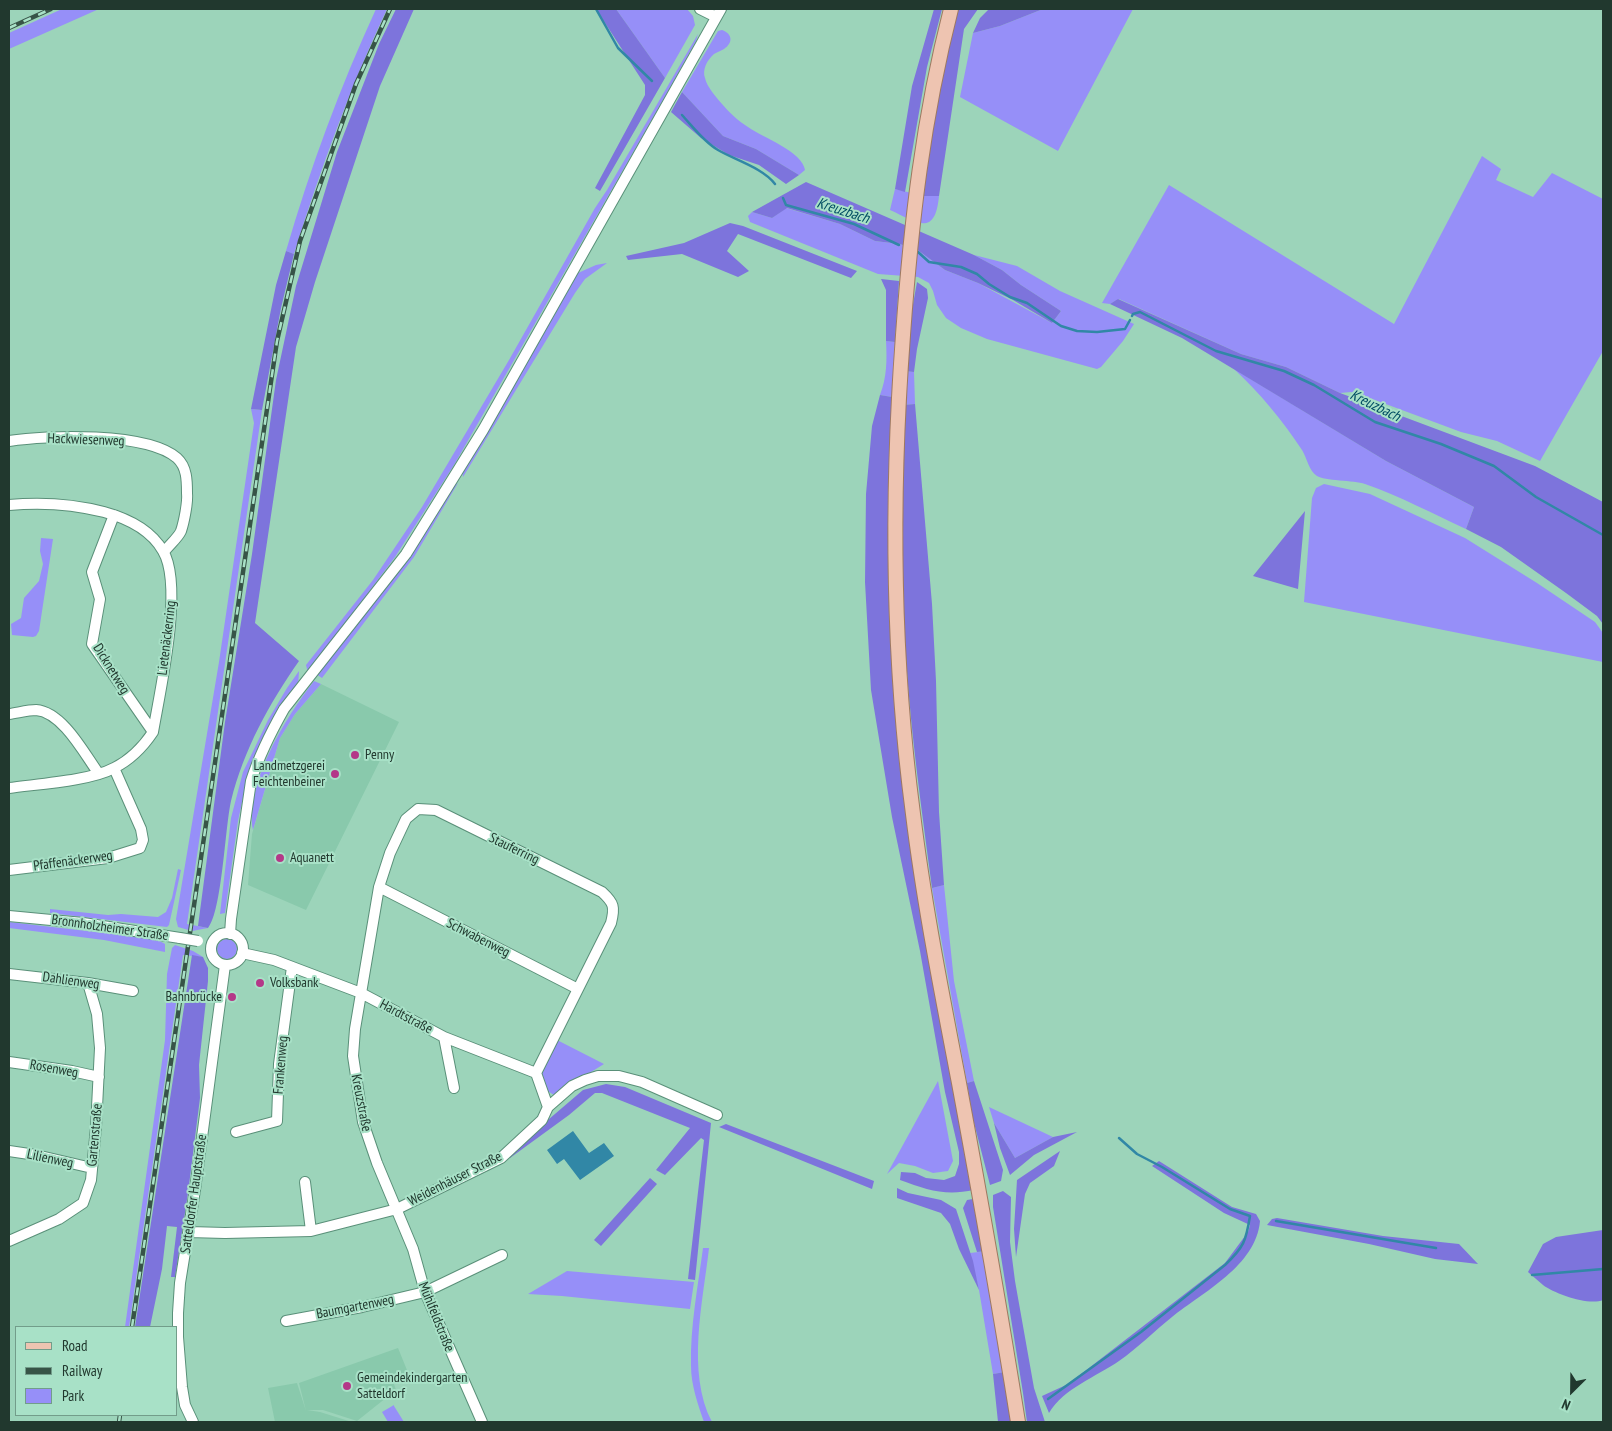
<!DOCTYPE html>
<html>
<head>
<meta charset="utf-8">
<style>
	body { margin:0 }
	#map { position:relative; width:1612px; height:1431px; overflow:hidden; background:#9cd4ba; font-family:"PT Sans Narrow",sans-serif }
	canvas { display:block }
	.frame { position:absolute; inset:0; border:10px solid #21382e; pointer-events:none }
	.legend { position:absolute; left:15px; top:1326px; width:162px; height:90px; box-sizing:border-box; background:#a8e1c7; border:1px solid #729d8a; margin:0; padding:6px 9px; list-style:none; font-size:15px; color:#21382e }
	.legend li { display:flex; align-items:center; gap:10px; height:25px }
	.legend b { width:25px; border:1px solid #729d8a }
	.north { position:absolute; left:1547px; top:1366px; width:50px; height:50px; -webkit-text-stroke:4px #a8e1c7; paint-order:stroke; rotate:203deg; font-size:14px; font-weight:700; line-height:20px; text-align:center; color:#21382e }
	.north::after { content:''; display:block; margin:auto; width:18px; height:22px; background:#21382e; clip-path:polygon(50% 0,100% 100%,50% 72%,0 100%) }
</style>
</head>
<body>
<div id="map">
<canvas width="1612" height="1431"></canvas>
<div class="frame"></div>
<ul class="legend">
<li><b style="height:6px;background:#eec4b1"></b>Road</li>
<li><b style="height:6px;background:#375447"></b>Railway</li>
<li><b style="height:14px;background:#968ff8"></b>Park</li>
</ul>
<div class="north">N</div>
</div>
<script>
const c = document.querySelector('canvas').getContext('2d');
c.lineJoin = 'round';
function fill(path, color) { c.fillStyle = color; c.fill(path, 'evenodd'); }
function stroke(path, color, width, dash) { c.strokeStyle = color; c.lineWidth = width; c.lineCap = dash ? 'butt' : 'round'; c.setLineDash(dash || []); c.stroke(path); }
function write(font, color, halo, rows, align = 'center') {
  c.font = font + ' "PT Sans Narrow",sans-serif'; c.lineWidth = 4; c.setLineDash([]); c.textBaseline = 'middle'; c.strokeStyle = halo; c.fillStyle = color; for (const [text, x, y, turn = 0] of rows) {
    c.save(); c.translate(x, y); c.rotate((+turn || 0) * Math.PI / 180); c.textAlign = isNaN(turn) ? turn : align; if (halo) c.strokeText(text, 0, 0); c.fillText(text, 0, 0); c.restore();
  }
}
fill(new Path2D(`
	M 321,684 L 399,722 L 306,910 L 248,885 L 252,834 L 280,738 L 295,714 Z
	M 398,1348 L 409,1375 L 393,1381 L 396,1390 L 357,1421 L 323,1410 L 307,1410 L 320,1412 L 352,1422 L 275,1422 L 268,1388 L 297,1383 L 306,1411 L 299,1383 Z`), '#89c9ac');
fill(new Path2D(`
	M 62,9 L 99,9 L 9,49 L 9,33 Z
	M 376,9 L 387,9 C 350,88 320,170 294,254 L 286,251 C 310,168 340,87 376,9 Z
	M 616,9 L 687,9 L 693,16 L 695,25 L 665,78 Z
	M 1043,9 L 1133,9 L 1058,151 L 960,97 L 973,33 L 1000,26 Z
	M 722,30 C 733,34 733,43 724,49 C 721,51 717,52 714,54 C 707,60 702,70 705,78 C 707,87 716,97 722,104 C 729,112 738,121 748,127 C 762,137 803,152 805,170 L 799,175 L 756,149 L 723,136 L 682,92 L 718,31 Z
	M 698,34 L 696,41 L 663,100 L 454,465 L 395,557 L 308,673 L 306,665 L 373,580 L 422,507 L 509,360 L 595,208 L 607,190 Z
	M 1482,156 L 1501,169 L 1496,180 L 1533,197 L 1552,173 L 1603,199 L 1603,351 L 1540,461 L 1497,441 L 1461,432 L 1367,397 L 1351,392 L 1340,393 L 1286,367 L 1241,354 L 1119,299 L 1110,304 L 1102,303 L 1169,185 L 1394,324 Z
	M 895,189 L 924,196 L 939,196 C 935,238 917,222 890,210 Z
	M 786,208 L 840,224 L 875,241 L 900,244 L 919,251 L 945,270 L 978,283 L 1052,323 L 1061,311 L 1021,285 L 1002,270 L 974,255 L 1017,266 L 1060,291 L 1134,324 L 1123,341 L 1101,367 L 1097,369 L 987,339 L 961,328 L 946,318 L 937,305 L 933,291 L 929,283 L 918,277 L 878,274 L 750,222 L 748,216 L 752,212 L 772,218 Z
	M 607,263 L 585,279 L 575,293 L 463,477 L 462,470 L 578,273 L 596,265 Z
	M 886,341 L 895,342 L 892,397 L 880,395 C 887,377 887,360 886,341 Z
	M 1234,369 L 1386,461 L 1474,507 L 1466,529 C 1433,514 1400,496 1365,484 C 1354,480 1324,481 1317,476 C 1309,471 1307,458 1302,450 C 1283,421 1260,393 1234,369 Z
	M 905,371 L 914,372 L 915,404 L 903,405 Z
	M 251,409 L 262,410 L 187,924 L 208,928 L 192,931 L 178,927 L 176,919 L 219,662 L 254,423 Z
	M 458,483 L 414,557 L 322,678 L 316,674 L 452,488 Z
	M 1324,484 L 1370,494 L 1465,538 L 1537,583 L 1595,622 L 1603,633 L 1603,662 L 1304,602 L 1312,498 L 1316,488 Z
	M 41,538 L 53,539 L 39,631 L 36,636 L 33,637 L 12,635 L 11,624 L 21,618 L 24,598 L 39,581 L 43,564 L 40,551 Z
	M 299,671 L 298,686 L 247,779 L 238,821 L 225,913 L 220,914 L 231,818 L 243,772 L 268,720 L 287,688 Z
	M 314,681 L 321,684 L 295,714 L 280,738 L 253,830 C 245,783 286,717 314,681 Z
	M 178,869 L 181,870 L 169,925 L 167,927 L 50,913 L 50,909 L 108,915 L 121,914 L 158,917 L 166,912 L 172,898 Z
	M 944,885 L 954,981 L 974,1081 L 967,1083 L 932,888 Z
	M 9,922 L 156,939 L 165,944 L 165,952 L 104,940 L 9,928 Z
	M217 949a10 10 0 1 1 20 0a10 10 0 1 1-20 0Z
	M 175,945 L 193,951 L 203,957 L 183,955 L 129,1327 L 125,1327 L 165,1040 L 167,974 L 172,948 Z
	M 557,1040 L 604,1064 L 554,1095 L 546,1090 L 540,1078 Z
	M 938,1081 L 953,1161 L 948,1171 L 933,1173 L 915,1166 L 899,1163 L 887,1174 Z
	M 989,1107 L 1053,1137 L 1015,1158 L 994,1123 Z
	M 703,1248 L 709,1248 C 703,1302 686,1372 712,1422 L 704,1422 C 698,1405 691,1385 691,1366 C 690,1327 698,1286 703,1248 Z
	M 987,1251 L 1005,1372 L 993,1374 L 979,1290 L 970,1253 Z
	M 567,1271 L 694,1282 L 690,1309 L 562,1296 L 528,1294 Z
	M 394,1405 L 394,1406 L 404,1422 L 388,1422 L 382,1412 Z`), '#968ff8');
fill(new Path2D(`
	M 396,9 L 414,9 L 380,86 L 315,282 L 296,347 L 255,623 L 299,661 C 269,704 244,749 231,801 C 225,828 222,911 208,928 L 198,926 L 225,722 L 252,554 L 276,380 L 296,286 L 337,152 L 379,44 Z
	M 596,9 L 616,9 L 665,78 L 600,191 L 595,188 L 645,95 L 645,85 Z
	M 934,9 L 942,9 L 927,67 L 905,192 L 895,189 L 912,86 Z
	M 958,9 L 978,9 L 964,29 L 939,196 L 924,196 C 927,132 942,70 958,9 Z
	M 989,9 L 1043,9 L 1000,26 L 973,33 L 980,18 Z
	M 682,92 L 723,136 L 756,149 L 799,175 L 786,184 L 759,165 L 729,155 L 701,138 L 671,112 Z
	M 806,182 L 974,255 L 1002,270 L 1021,285 L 1061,311 L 1052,323 L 1013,300 L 978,283 L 945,270 L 919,251 L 900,244 L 875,241 L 840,224 L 787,208 L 772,218 L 752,212 Z
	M 730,223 L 743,226 L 857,271 L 851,278 L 738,234 L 727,251 L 749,271 L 738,277 L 682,254 L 628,260 L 626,256 L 684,243 Z
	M 286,251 L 294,254 L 281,308 L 262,410 L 251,409 L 276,285 Z
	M 881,279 L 899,281 L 895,342 L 886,341 L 886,290 Z
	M 917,282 L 927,289 L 928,298 L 917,349 L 914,372 L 905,371 L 910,321 Z
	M 1118,299 L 1241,354 L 1286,367 L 1340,393 L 1535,466 L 1603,502 L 1603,624 L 1597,616 L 1566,593 L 1501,547 L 1466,529 L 1474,507 L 1386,461 L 1182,338 L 1110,304 Z
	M 880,395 L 892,397 L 889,512 L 895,676 L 974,1190 C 945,1196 927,1190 900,1180 L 901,1172 L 915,1173 L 926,1178 L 944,1180 L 955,1176 L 959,1164 L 959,1152 L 945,1092 L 920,951 L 892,817 L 871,690 L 865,582 L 866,494 L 872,426 Z
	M 915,404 L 932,604 L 936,681 L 939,812 L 944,885 L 932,888 C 922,812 911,735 906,658 C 901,574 901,489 903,405 Z
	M 1305,511 L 1298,589 L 1253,576 Z
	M 192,955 L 203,957 L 208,968 L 208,981 L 199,1065 L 200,1098 L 188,1193 L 175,1277 L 171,1277 L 177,1227 L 167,1226 L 162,1269 L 150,1327 L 135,1327 Z
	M 974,1081 L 1003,1170 L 1001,1181 L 990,1185 L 973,1119 L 967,1083 Z
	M 606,1084 L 625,1087 L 711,1123 L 695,1280 L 688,1279 L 704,1140 L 701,1138 L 665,1175 L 656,1170 L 690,1128 L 602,1093 L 595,1093 L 569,1115 L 510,1158 L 507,1155 L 583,1090 Z
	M 994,1123 L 1015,1158 L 1053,1137 L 1077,1132 L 1034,1155 L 1010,1175 L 1000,1148 Z
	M 726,1124 L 874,1181 L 872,1189 L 719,1127 Z
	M 1060,1151 L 1054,1166 L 1030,1183 L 1025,1194 L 1016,1257 L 1014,1229 L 1017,1180 Z
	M 1159,1161 L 1232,1207 L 1256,1214 L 1260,1221 C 1256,1266 1203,1292 1172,1317 C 1154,1331 1138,1348 1119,1361 C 1096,1377 1064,1388 1049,1413 L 1042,1396 L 1066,1385 L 1085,1371 L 1225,1263 L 1248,1232 L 1250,1225 L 1224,1213 L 1152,1166 Z
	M 650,1178 L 657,1184 L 601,1246 L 594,1240 Z
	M 897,1188 L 908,1193 L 941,1200 L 956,1209 L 973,1261 L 979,1290 L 959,1249 L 950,1224 L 941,1213 L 897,1198 Z
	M 1003,1191 L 1011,1197 L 1010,1242 L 1015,1281 L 1034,1388 L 1045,1422 L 1027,1422 L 1023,1393 L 993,1207 L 993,1195 Z
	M 973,1199 L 987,1251 L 977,1252 L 963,1208 L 967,1200 Z
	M 1277,1218 L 1383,1236 L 1459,1244 L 1478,1264 L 1435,1259 L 1369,1244 L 1267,1225 L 1272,1219 Z
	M 1603,1230 L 1603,1300 C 1589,1306 1555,1294 1543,1285 C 1538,1281 1533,1276 1528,1272 L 1543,1244 L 1556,1237 Z
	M 1005,1372 L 1012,1422 L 998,1422 L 993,1374 Z`), '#7d74dc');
fill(new Path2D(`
	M 573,1131 L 589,1153 L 604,1143 L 614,1156 L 580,1180 L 564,1159 L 557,1164 L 547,1150 Z`), '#3187a6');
stroke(new Path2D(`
	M 596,9 L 618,48 L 652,81
	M 682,115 C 693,127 704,142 718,150 C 735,160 763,168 775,184
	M 783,198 L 786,205 L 854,224 L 899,245
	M 918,252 L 929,262 L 961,267 L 977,274 L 989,284 L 1010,297 L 1027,303 L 1061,326 L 1077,331 L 1097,332 L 1125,329 L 1130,320
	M 1132,316 L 1133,314 L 1140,312 L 1216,351 L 1284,371 L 1314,385 L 1375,422 L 1441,444 L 1494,466 L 1536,497 L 1603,535
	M 1276,1221 L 1436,1248
	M 1532,1275 L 1603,1269
	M 1048,1399 L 1141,1332 L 1225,1265 C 1244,1247 1246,1241 1250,1216 L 1230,1209 L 1162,1167 L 1137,1154 L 1119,1138`), '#3187a6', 2.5);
const minor = new Path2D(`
	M 700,9 L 716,17
	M 9,441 C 47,435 147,432 177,458 C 187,467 187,481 187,493 C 188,502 184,522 181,531 C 178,538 169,545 164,552
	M 9,505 C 41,502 73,504 104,512 C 126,518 151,530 163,551 C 184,586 160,691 153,732 C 143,747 130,760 114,768 C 90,781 37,784 9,788
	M 114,515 L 92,572 L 100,599 L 92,644 L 153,732
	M 9,714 C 17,713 28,710 36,710 C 63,712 85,755 99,774
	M 9,870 L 108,858 L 140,848 L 143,840 L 141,829 L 114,768
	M 379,887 L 578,989
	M 9,916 L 83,923 L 180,938
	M211 949a16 16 0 1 1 32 0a16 16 0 1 1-32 0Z
	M 230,934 L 231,919 L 251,781 C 259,756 271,732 284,709 L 406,554 L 483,430 L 721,9
	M 242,953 L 274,960 L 361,993 L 444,1037 L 536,1073 L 548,1107
	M 9,974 L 88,983 L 133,991
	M 444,1037 L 454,1088
	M 9,1062 L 72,1071 L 99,1077
	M 236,1132 L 277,1121 L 279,1064 L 292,967
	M 9,1151 L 36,1155 L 92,1168
	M 305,1182 L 311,1231
	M 189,1232 L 225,1233 L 311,1231 L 397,1209 L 501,1158 L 542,1120 L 548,1107 L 572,1086 L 585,1080 L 598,1076 L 619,1076 L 642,1082 L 717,1115
	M 9,1241 L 59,1219 L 83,1203 L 91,1180 L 96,1127 L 100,1048 L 97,1014 L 88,983
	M 286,1321 L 362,1307 L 425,1292 L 502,1255
	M 193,1422 L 185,1405 L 182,1387 L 178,1337 L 178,1313 L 180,1283 L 195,1190 L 225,965
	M 482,1422 L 425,1292 L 413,1249 L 377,1163 L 363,1122 L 353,1056 L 355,1029 L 379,887 L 390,853 L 406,819 L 418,809 L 436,810 L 602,892 C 614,903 615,907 611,923 L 536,1073`);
const major = new Path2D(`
	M 951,9 C 923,118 911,223 903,335 C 891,495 892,655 913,814 C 924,904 942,994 959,1083 C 980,1196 1000,1309 1018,1422`);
stroke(minor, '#5a9079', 12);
stroke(major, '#9e7961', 16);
stroke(minor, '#fff', 10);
stroke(major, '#eec4b1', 14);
const rail = new Path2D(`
	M 9,28 L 51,9
	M 132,1327 L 277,341 L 300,241 L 356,84 L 390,9
	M 119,1422 L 120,1415`);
stroke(rail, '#375447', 4.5);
stroke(rail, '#a8e1c7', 2.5, [8]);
const minorBridge = new Path2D(`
	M 180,938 L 198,941`);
stroke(minorBridge, '#5a9079', 12, []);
stroke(minorBridge, '#fff', 10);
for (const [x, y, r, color] of [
	[355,755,5,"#b43888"],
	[335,774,5,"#b43888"],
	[280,858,5,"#b43888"],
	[260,983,5,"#b43888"],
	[232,997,5,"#b43888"],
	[347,1386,5,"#b43888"]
]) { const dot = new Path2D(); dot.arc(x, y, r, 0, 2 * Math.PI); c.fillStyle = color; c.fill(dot); stroke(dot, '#a8e1c7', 2); }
write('14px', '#21382e', '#a8e1c7', [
	["Hackwiesenweg",86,440,2],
	["Lietenäckerring",167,638,-83],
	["Dicknetweg",111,669,58],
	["Stauferring",514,849,26],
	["Pfaffenäckerweg",73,861,-8],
	["Bronnholzheimer Straße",110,928,8],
	["Schwabenweg",478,938,27],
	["Dahlienweg",71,981,8],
	["Hardtstraße",406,1017,28],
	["Frankenweg",281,1065,-85],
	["Rosenweg",54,1069,10],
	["Kreuzstraße",361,1103,79],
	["Gartenstraße",95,1135,-85],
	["Lilienweg",50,1159,12],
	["Weidenhäuser Straße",455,1179,-27],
	["Satteldorfer Hauptstraße",194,1194,-82],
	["Baumgartenweg",355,1307,-11],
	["Mühlfeldstraße",436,1317,68]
]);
write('14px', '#21382e', '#a8e1c7', [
	["Penny",365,755],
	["Landmetzgerei",325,766,"right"],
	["Feichtenbeiner",325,782,"right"],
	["Aquanett",290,858],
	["Volksbank",270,983],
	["Bahnbrücke",222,997,"right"],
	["Gemeindekindergarten",357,1378],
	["Satteldorf",357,1394]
], 'left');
write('italic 15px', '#004c62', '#a8e1c7', [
	["Kreuzbach",843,211,18],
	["Kreuzbach",1375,406,26]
]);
</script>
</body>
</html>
